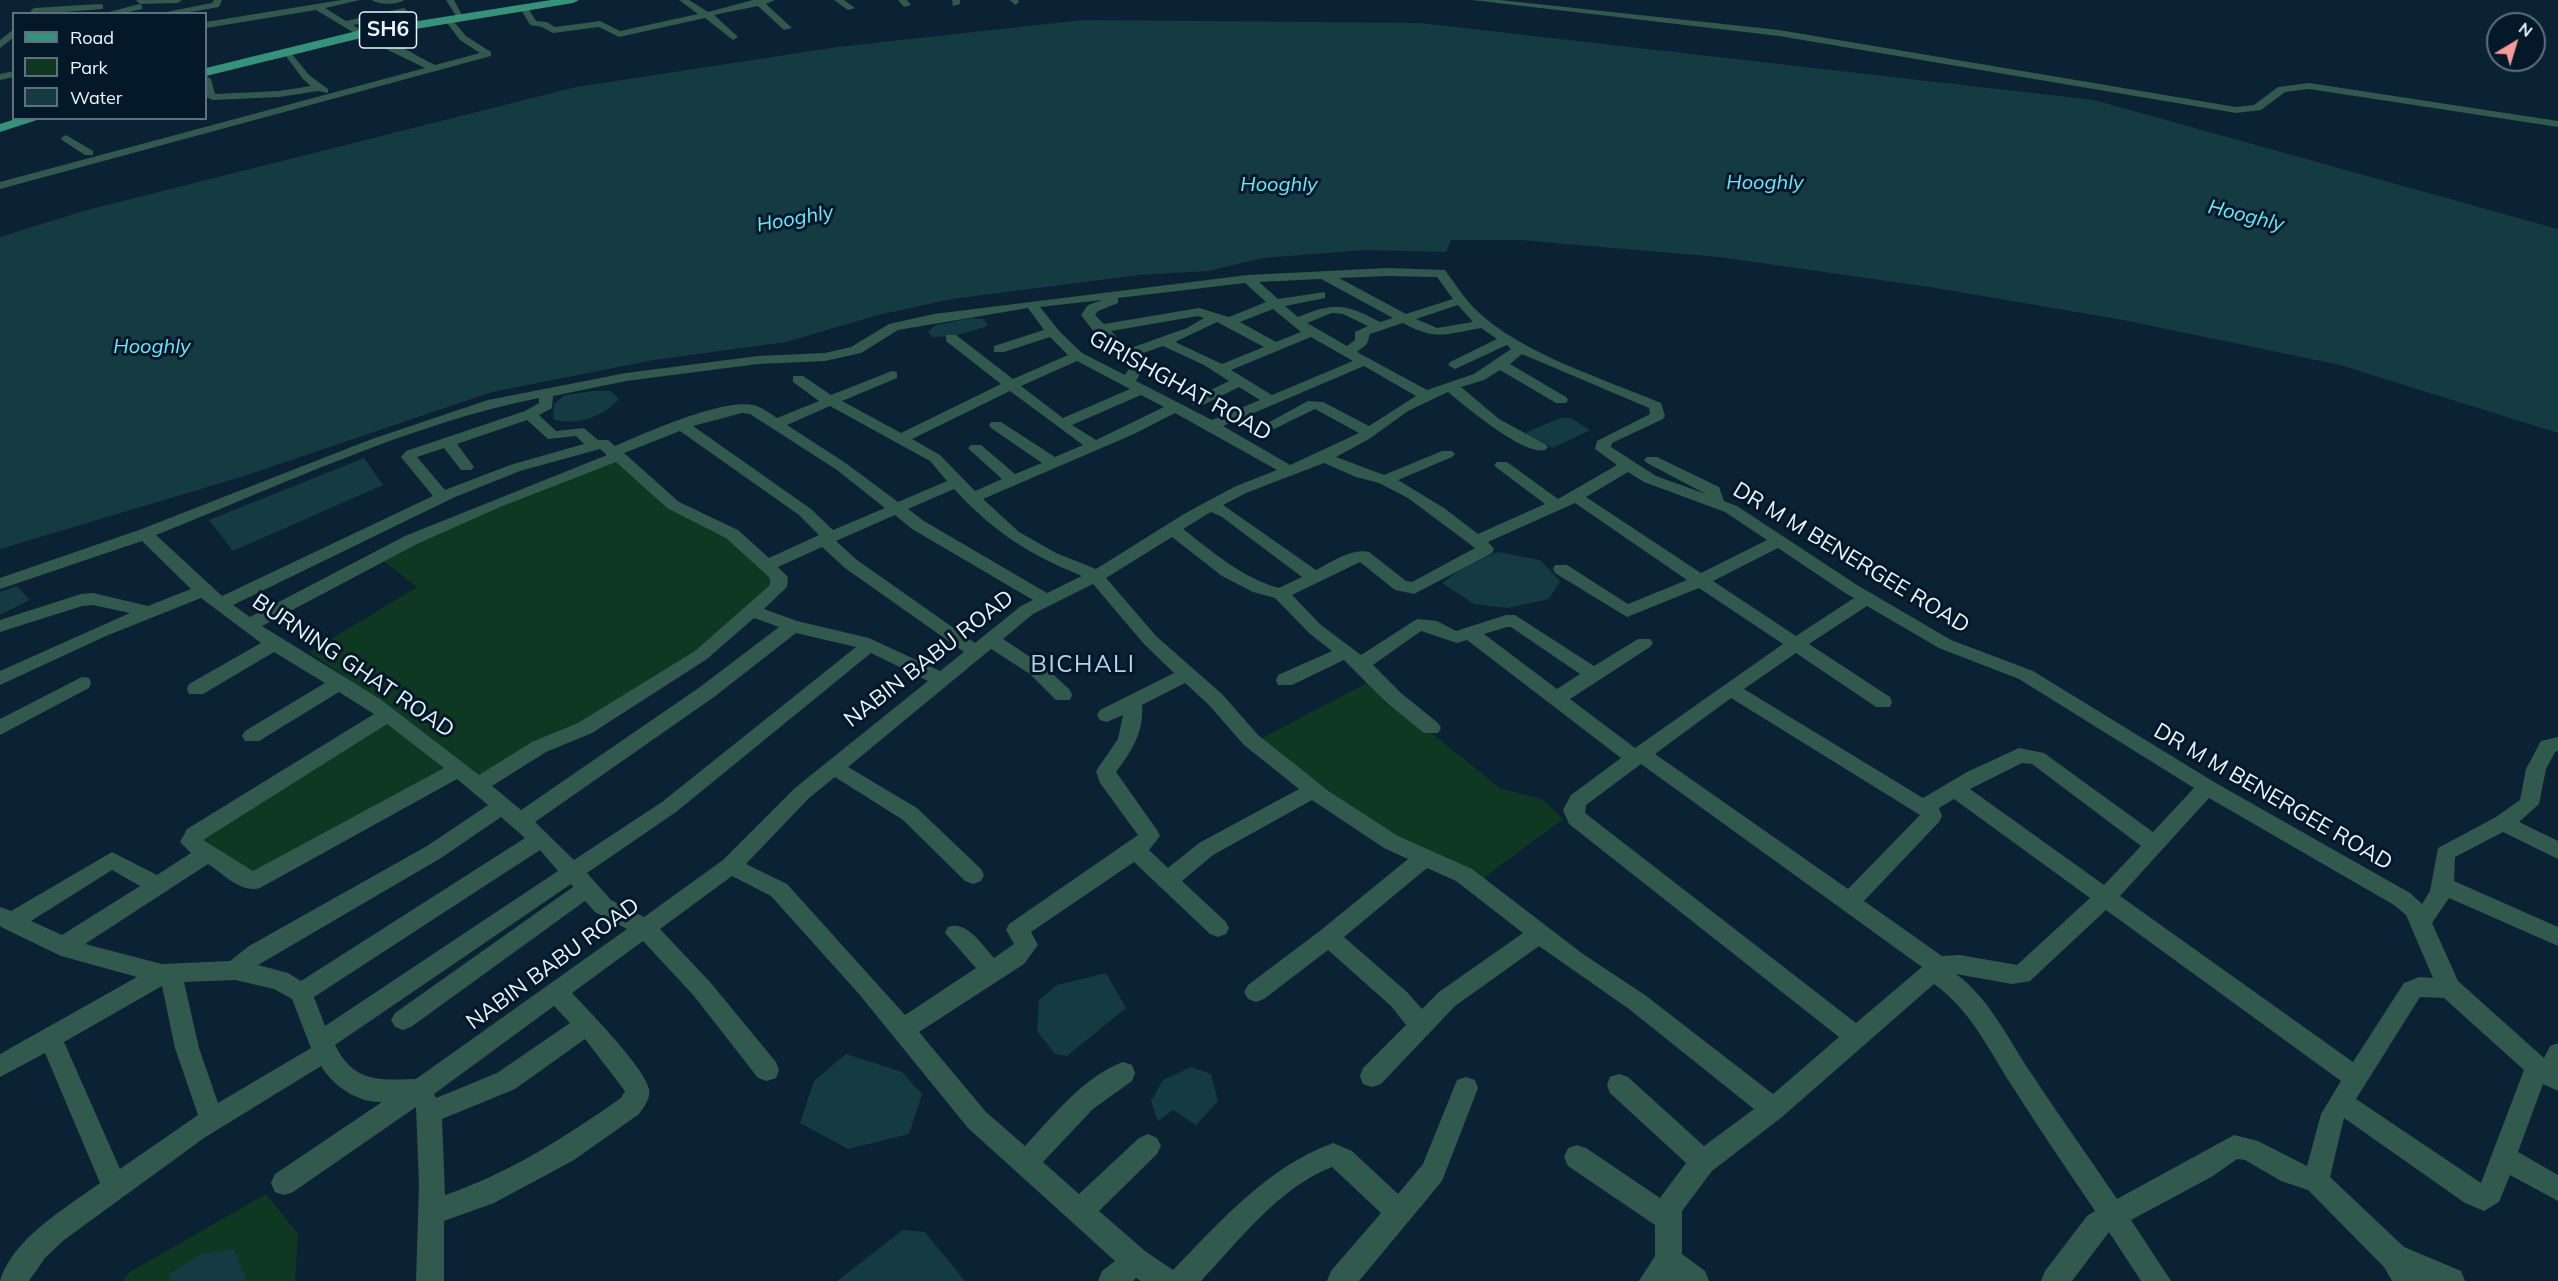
<!DOCTYPE html>
<html>
<head>
<meta charset="utf-8">
<style>
	body { margin:0 }
	#map { position:relative; width:2558px; height:1281px; overflow:hidden; background:#0b2234; font-family:Mulish,sans-serif }
	canvas { display:block }
	.legend { position:absolute; left:12px; top:12px; width:195px; height:108px; box-sizing:border-box; background:#031829; border:2px solid #5f707f; margin:0; padding:8px 10px; list-style:none; font-size:18px; color:#eaf5ff }
	.legend li { display:flex; align-items:center; gap:12px; height:30px }
	.legend b { width:30px; border:2px solid #5f707f }
	.north { position:absolute; left:2486px; top:12px; width:60px; height:60px; box-sizing:border-box; background:#031829; border:2px solid #5f707f; border-radius:50%; rotate:38deg; font-size:16px; font-weight:700; line-height:24px; text-align:center; color:#eaf5ff }
	.north::after { content:''; display:block; margin:auto; width:21px; height:27px; background:#f59b9a; clip-path:polygon(50% 0,100% 100%,50% 72%,0 100%) }
</style>
</head>
<body>
<div id="map">
<canvas width="2558" height="1281"></canvas>
<ul class="legend">
<li><b style="height:8px;background:#369379"></b>Road</li>
<li><b style="height:16px;background:#0f3822"></b>Park</li>
<li><b style="height:16px;background:#133b41"></b>Water</li>
</ul>
<div class="north">N</div>
</div>
<script>
const c = document.querySelector('canvas').getContext('2d');
c.lineJoin = 'round';
function fill(path, color) { c.fillStyle = color; c.fill(path, 'evenodd'); }
function write(font, color, halo, rows, align = 'center') {
  c.font = font + ' Mulish,sans-serif'; c.lineWidth = 6; c.setLineDash([]); c.textBaseline = 'middle'; c.strokeStyle = halo; c.fillStyle = color; for (const [text, x, y, turn = 0] of rows) {
    c.save(); c.translate(x, y); c.rotate((+turn || 0) * Math.PI / 180); c.textAlign = isNaN(turn) ? turn : align; if (halo) c.strokeText(text, 0, 0); c.fillText(text, 0, 0); c.restore();
  }
}
function stroke(path, color, width, dash) { c.strokeStyle = color; c.lineWidth = width; c.lineCap = dash ? 'butt' : 'round'; c.setLineDash(dash || []); c.stroke(path); }
fill(new Path2D(`
	M 616,459 L 671,507 L 727,534 L 778,581 L 700,651 L 590,722 L 482,778 L 310,652 L 417,587 L 380,558 L 494,507 Z
	M 1373,680 L 1382,686 L 1384,702 L 1435,736 L 1500,788 L 1543,800 L 1563,819 L 1482,879 L 1387,834 L 1260,739 Z
	M 386,717 L 451,769 L 255,879 L 196,838 Z
	M 266,1194 L 298,1234 L 295,1281 L 122,1281 L 130,1272 Z`), '#0f3822');
fill(new Path2D(`
	M 1083,20 L 1420,23 L 2094,100 L 2558,229 L 2558,433 L 2340,365 L 2123,320 L 1936,288 L 1719,257 L 1520,240 L 1451,240 L 1446,252 L 1366,250 L 1263,258 L 1208,271 L 1139,275 L 952,299 L 878,315 L 786,342 L 654,360 L 492,392 L 241,477 L 0,549 L 0,237 L 87,210 L 576,87 L 838,47 Z
	M 972,318 L 984,319 L 988,326 L 954,336 L 932,337 L 928,332 L 936,325 Z
	M 594,391 L 610,391 L 619,399 C 604,416 576,427 553,419 L 554,404 L 565,395 Z
	M 1560,418 L 1571,418 L 1590,430 L 1553,448 L 1525,433 Z
	M 364,458 L 383,485 L 233,551 L 209,520 Z
	M 1498,552 L 1540,560 L 1560,581 L 1549,599 L 1507,608 L 1474,604 L 1442,583 L 1466,565 Z
	M 17,586 L 30,600 L 0,615 L 0,592 Z
	M 1106,973 L 1126,1008 L 1067,1056 L 1055,1054 L 1037,1031 L 1039,1000 L 1057,985 Z
	M 846,1054 L 902,1072 L 922,1094 L 909,1134 L 848,1149 L 800,1123 L 814,1081 Z
	M 1191,1067 L 1211,1074 L 1218,1101 L 1196,1125 L 1173,1110 L 1158,1121 L 1151,1101 L 1163,1080 Z
	M 903,1230 L 925,1232 L 965,1281 L 837,1281 Z
	M 234,1249 L 247,1281 L 168,1281 L 171,1273 L 201,1254 Z`), '#133b41');
fill(new Path2D(`
	M 136,0 L 182,0 L 178,3 L 140,4 Z
	M 214,0 L 222,0 L 219,7 L 180,14 L 156,14 L 212,3 Z
	M 341,0 L 360,0 L 325,8 L 346,21 L 404,8 L 423,25 L 415,27 L 402,14 L 353,25 L 366,34 L 361,37 L 316,10 L 206,28 L 206,22 Z
	M 372,0 L 404,0 C 397,5 379,5 372,0 Z
	M 446,0 L 454,0 L 464,19 L 458,19 Z
	M 679,0 L 689,0 L 708,12 L 753,0 L 775,0 L 766,4 L 792,28 L 784,30 L 758,6 L 714,15 L 736,35 L 738,37 L 733,40 L 705,18 L 619,37 L 599,27 L 553,33 L 542,27 L 530,25 L 520,8 L 527,6 L 536,21 L 547,22 L 555,27 L 600,21 L 620,31 L 698,14 Z
	M 834,0 L 844,0 L 855,8 L 848,10 Z
	M 898,0 L 907,0 L 911,5 L 904,7 Z
	M 952,0 L 960,0 L 960,4 L 953,6 Z
	M 1010,0 L 1018,0 L 1019,2 L 1015,5 Z
	M 1472,0 L 1500,0 L 1779,30 L 2236,107 L 2254,105 L 2278,87 L 2309,83 L 2558,121 L 2558,127 L 2309,89 L 2285,92 L 2261,110 L 2236,113 L 1779,36 Z
	M 100,4 L 103,5 L 103,9 L 37,14 L 30,11 L 34,8 Z
	M 139,4 L 142,5 L 142,9 L 121,14 L 102,14 Z
	M 449,16 L 466,36 L 491,52 L 491,56 L 0,189 L 0,182 L 425,68 L 390,51 L 367,35 L 367,31 C 373,30 424,60 435,65 L 480,53 L 460,40 L 444,19 Z
	M 14,29 L 14,37 L 0,48 L 0,40 Z
	M 287,48 L 309,75 L 328,89 L 328,93 L 318,91 L 279,97 L 213,100 L 206,97 L 206,76 L 211,79 L 215,94 L 279,91 L 311,86 L 303,79 L 282,51 Z
	M 14,71 L 14,77 L 0,80 L 0,74 Z
	M 66,135 L 93,151 L 93,155 L 85,155 L 62,140 L 61,138 Z
	M 1387,268 L 1445,270 C 1455,284 1465,299 1476,310 C 1520,353 1604,379 1661,403 L 1665,416 L 1663,419 L 1612,443 L 1611,447 L 1656,476 L 1706,494 L 1647,463 L 1644,460 L 1647,457 L 1657,457 L 1719,487 L 1724,501 L 1737,506 L 1857,585 L 1951,640 L 2033,671 L 2214,782 L 2410,893 L 2422,904 L 2430,891 L 2438,848 L 2496,817 L 2520,800 L 2526,769 L 2541,741 L 2558,737 L 2558,751 L 2555,752 L 2546,769 L 2539,804 L 2519,822 L 2558,841 L 2558,859 L 2503,832 L 2455,857 L 2454,881 L 2558,927 L 2558,946 L 2449,898 L 2432,923 L 2458,981 L 2544,1058 L 2550,1046 L 2558,1043 L 2558,1091 L 2543,1084 L 2518,1152 L 2558,1175 L 2558,1201 L 2510,1175 L 2499,1202 L 2484,1211 L 2465,1203 L 2344,1118 L 2330,1177 L 2404,1247 L 2461,1271 L 2465,1281 L 2392,1281 L 2384,1267 L 2308,1190 L 2281,1181 L 2245,1160 L 2237,1159 L 2213,1176 L 2131,1220 L 2171,1281 L 2141,1281 L 2109,1232 L 2072,1281 L 2041,1281 L 2045,1271 L 2087,1216 L 2095,1211 C 2068,1171 2040,1130 2014,1089 C 1989,1051 1972,1011 1934,984 L 1782,1117 L 1712,1171 L 1682,1211 L 1682,1254 L 1705,1271 L 1709,1281 L 1639,1281 L 1655,1256 L 1655,1225 L 1568,1166 L 1564,1157 L 1568,1148 L 1577,1145 L 1586,1148 L 1660,1198 L 1686,1163 L 1610,1093 L 1607,1085 L 1610,1077 L 1619,1074 L 1628,1077 L 1704,1146 L 1754,1109 L 1629,1009 L 1539,946 L 1455,1006 L 1381,1084 L 1372,1087 L 1363,1084 L 1360,1076 L 1363,1068 L 1406,1025 L 1391,1006 L 1328,950 L 1264,999 L 1256,1002 L 1248,999 L 1244,992 L 1248,985 L 1321,930 L 1408,859 L 1384,848 L 1312,800 L 1213,855 L 1182,881 L 1226,922 L 1229,928 L 1226,934 L 1218,937 L 1210,934 L 1134,862 L 1031,932 L 1038,945 L 1024,964 L 919,1032 L 986,1112 L 1025,1146 C 1053,1116 1083,1077 1123,1062 L 1132,1065 L 1135,1073 L 1132,1081 L 1093,1109 L 1043,1162 L 1079,1194 L 1139,1138 L 1148,1134 L 1157,1138 L 1161,1146 L 1157,1154 L 1099,1211 L 1145,1251 L 1173,1270 C 1222,1220 1266,1168 1333,1143 L 1352,1151 L 1398,1194 L 1423,1164 L 1457,1080 L 1466,1077 L 1475,1080 L 1478,1088 L 1442,1181 L 1359,1281 L 1327,1281 L 1331,1271 L 1381,1213 L 1332,1167 C 1278,1188 1239,1241 1201,1281 L 1141,1281 L 1136,1278 L 1133,1281 L 1098,1281 L 1102,1271 L 1115,1261 L 968,1128 L 859,994 L 771,896 L 732,876 L 660,929 L 710,982 L 776,1062 L 779,1070 L 776,1078 L 767,1081 L 758,1078 L 694,996 L 643,941 L 572,993 C 588,1010 645,1068 649,1089 C 651,1098 644,1107 639,1114 L 574,1160 L 494,1203 L 444,1221 L 444,1281 L 416,1281 L 419,1186 L 416,1107 L 293,1192 L 284,1195 L 275,1192 L 271,1183 L 275,1174 L 382,1102 C 358,1103 333,1086 321,1066 L 204,1138 L 64,1240 L 45,1258 L 29,1281 L 0,1281 C 12,1239 67,1207 100,1183 L 45,1053 L 0,1077 L 0,1054 L 137,977 L 61,956 L 3,928 L 0,926 L 0,907 L 11,911 L 112,852 L 157,875 L 191,853 L 180,842 L 187,829 L 374,714 L 339,692 L 259,741 L 245,741 L 242,736 L 245,731 L 325,683 L 274,652 L 203,694 L 189,694 L 187,689 L 189,684 L 261,643 L 201,598 L 106,636 L 0,685 L 0,671 L 130,613 L 93,605 L 82,606 L 0,632 L 0,620 L 81,594 L 93,593 L 148,606 L 191,589 L 142,541 L 0,589 L 0,578 L 139,530 L 372,439 L 488,400 L 626,373 L 758,356 L 825,353 L 851,347 L 889,324 L 934,314 L 1248,275 ZM 1387,276 L 1437,277 L 1453,299 L 1406,314 L 1339,278 ZM 1321,279 L 1393,318 L 1380,322 C 1345,303 1334,302 1298,317 L 1285,306 L 1325,298 L 1325,292 L 1278,299 L 1259,282 ZM 1245,283 L 1266,302 L 1229,317 L 1199,308 L 1104,324 L 1095,315 L 1098,311 L 1118,303 L 1118,298 ZM 1102,300 L 1088,305 L 1081,315 L 1094,332 L 1130,367 L 1125,375 L 1082,353 L 1060,332 L 1040,307 ZM 1458,305 L 1473,322 L 1437,328 L 1416,319 ZM 1028,308 L 1044,330 L 994,346 L 994,352 L 1004,352 L 1050,337 L 1068,355 L 1013,379 L 956,335 L 946,335 L 946,341 L 1001,384 L 901,433 L 842,401 L 897,378 L 897,372 L 892,371 L 831,395 L 803,376 L 793,376 L 793,382 L 819,401 L 777,418 C 771,414 764,409 757,406 C 726,396 646,433 615,446 L 608,440 L 598,440 L 584,428 L 556,431 L 539,415 L 552,408 L 553,396 L 626,381 L 758,364 L 825,361 L 861,353 L 898,330 ZM 1273,309 L 1301,332 L 1276,342 L 1240,322 ZM 1332,313 L 1343,314 L 1368,326 L 1355,332 L 1355,340 L 1347,346 L 1307,323 ZM 1198,316 L 1204,318 L 1187,328 L 1128,349 L 1111,331 ZM 1217,322 L 1264,347 L 1222,364 L 1175,342 ZM 1403,323 C 1436,341 1446,334 1481,328 L 1497,339 L 1450,362 L 1448,365 L 1455,369 L 1507,345 L 1511,349 L 1474,374 L 1427,390 L 1357,352 L 1367,344 L 1370,334 ZM 1311,337 L 1353,361 L 1272,395 L 1231,370 ZM 1163,346 L 1204,365 L 1229,381 L 1193,399 L 1191,402 L 1193,405 L 1203,405 L 1239,387 L 1260,400 L 1212,420 L 1136,381 L 1144,366 L 1135,356 ZM 1522,354 L 1649,408 L 1650,414 L 1597,441 L 1595,449 L 1617,465 L 1558,499 L 1507,462 L 1497,462 L 1494,465 L 1497,468 L 1545,504 L 1478,534 L 1444,508 L 1398,480 L 1452,457 L 1455,454 L 1452,451 L 1442,451 L 1384,475 L 1336,457 L 1369,439 L 1408,411 L 1448,392 C 1465,406 1524,456 1545,450 L 1548,447 L 1545,444 L 1499,419 L 1461,387 L 1484,380 L 1500,370 L 1556,403 L 1566,403 L 1568,400 L 1566,397 L 1510,364 ZM 1077,361 L 1130,389 L 1063,418 L 1021,386 ZM 1364,366 L 1416,396 L 1369,426 L 1323,402 L 1308,401 L 1262,426 L 1269,430 L 1274,429 L 1315,409 L 1359,433 L 1290,465 L 1223,426 ZM 1010,391 L 1083,445 L 1055,457 L 1001,422 L 991,422 L 989,425 L 991,428 L 1042,463 L 1015,474 L 981,445 L 971,445 L 968,448 L 971,451 L 1002,479 L 975,491 L 940,455 L 912,439 ZM 1141,395 L 1164,407 L 1096,440 L 1072,425 ZM 539,398 L 539,403 L 525,411 L 406,451 L 401,457 L 433,496 L 222,596 L 156,535 C 280,486 408,424 539,398 ZM 830,406 L 930,461 L 947,481 L 898,502 L 847,464 L 787,425 ZM 742,413 L 750,414 L 837,470 L 885,508 L 833,530 L 811,509 L 693,426 ZM 1175,413 L 1277,470 L 1234,487 L 1184,514 L 1096,569 L 1056,553 L 1019,532 L 983,499 L 1134,434 ZM 527,420 L 548,439 L 576,436 L 584,444 L 510,465 L 445,490 L 417,457 L 444,448 L 461,470 L 471,470 L 474,467 L 457,444 ZM 680,431 L 799,515 L 819,535 L 769,558 L 738,530 L 679,502 L 624,453 ZM 600,449 L 607,455 L 405,536 L 250,617 L 233,605 L 455,497 L 520,471 ZM 616,462 L 667,508 L 726,538 L 770,578 L 770,585 L 695,651 L 578,723 L 532,742 L 479,775 L 380,699 L 262,626 L 417,544 L 500,507 ZM 1324,463 L 1356,477 L 1379,483 L 1408,498 L 1475,548 L 1412,582 L 1406,581 L 1369,552 C 1351,548 1332,562 1316,570 L 1223,505 L 1246,493 ZM 1628,472 L 1644,482 L 1725,512 L 1767,540 L 1701,573 L 1586,497 ZM 954,489 C 994,532 1028,554 1082,576 L 1047,593 L 924,521 L 908,509 ZM 1575,503 L 1687,580 L 1628,604 L 1567,565 L 1555,565 L 1553,569 L 1555,573 L 1627,617 L 1699,588 L 1783,644 L 1635,748 L 1570,699 L 1650,647 L 1653,643 L 1650,639 L 1638,639 L 1594,666 L 1515,615 L 1506,615 L 1456,631 L 1437,621 L 1417,619 L 1361,655 L 1321,625 L 1292,595 L 1360,562 L 1395,590 L 1414,594 L 1492,553 L 1494,549 L 1488,542 ZM 1211,512 L 1222,517 L 1302,577 L 1279,588 C 1242,578 1213,552 1183,529 ZM 895,515 L 912,529 L 1033,600 L 1021,606 L 975,643 L 857,560 L 836,541 ZM 1172,537 L 1222,576 L 1253,592 L 1275,598 L 1309,633 L 1332,651 L 1278,675 L 1276,680 L 1278,685 L 1292,685 L 1344,660 L 1387,703 L 1424,733 L 1438,733 L 1441,728 L 1438,723 L 1401,693 L 1373,665 L 1421,631 L 1457,643 L 1467,640 L 1621,758 L 1571,795 L 1563,810 L 1569,824 L 1839,1037 L 1773,1094 L 1645,995 L 1583,954 L 1472,869 L 1398,836 L 1330,792 L 1258,735 L 1222,694 L 1156,636 L 1106,578 ZM 822,547 L 845,568 L 964,652 L 940,671 L 869,638 L 797,621 L 764,609 L 787,587 L 788,577 L 778,567 ZM 1778,548 L 1845,593 L 1854,598 L 1796,636 L 1713,581 ZM 1093,584 L 1144,644 L 1174,673 L 1100,710 L 1097,715 L 1100,720 L 1107,722 L 1123,715 L 1118,739 L 1096,771 L 1100,783 L 1138,835 L 1009,924 L 1006,930 L 1014,944 L 994,958 C 982,945 967,920 948,927 L 945,933 L 976,968 L 905,1015 L 787,884 L 746,864 L 809,798 L 835,777 L 903,820 L 965,881 L 973,884 L 981,881 L 984,875 L 981,869 L 917,808 L 848,767 L 991,649 L 1030,674 L 1056,700 L 1070,700 L 1072,695 L 1070,690 L 1044,666 L 1003,639 L 1033,614 ZM 1867,606 L 1939,648 L 2019,679 L 2194,788 L 2153,832 L 2044,753 L 2019,748 L 1967,772 L 1923,798 L 1744,689 L 1796,653 L 1876,707 L 1890,707 L 1892,702 L 1890,697 L 1809,644 ZM 754,618 L 779,627 L 700,687 L 521,810 L 492,786 L 546,752 L 592,733 L 707,659 ZM 1507,627 L 1511,627 L 1580,674 L 1557,689 L 1484,634 ZM 796,633 L 856,647 L 662,802 L 574,860 L 535,822 L 714,697 ZM 871,653 L 928,681 L 795,788 L 723,860 L 644,917 L 611,900 L 587,873 L 676,812 ZM 1185,683 L 1208,704 L 1244,745 L 1299,789 L 1199,843 L 1168,868 L 1149,850 L 1160,836 L 1157,830 L 1116,772 C 1132,751 1144,732 1142,705 ZM 1731,698 L 1920,815 L 1848,889 L 1655,754 ZM 387,724 L 444,768 L 253,871 L 203,840 ZM 2022,763 L 2032,764 L 2141,846 L 2104,885 L 1970,789 ZM 1641,764 L 1922,967 L 1856,1023 L 1585,813 L 1586,805 ZM 457,779 L 488,805 L 427,846 L 249,946 L 230,961 L 162,964 L 85,944 L 208,864 C 222,873 242,894 260,888 ZM 2209,798 L 2394,905 L 2406,915 L 2433,978 L 2419,977 L 2404,983 L 2353,1062 L 2120,896 ZM 1954,799 L 2090,898 L 2017,965 L 1960,955 L 1942,956 L 1864,901 L 1939,822 L 1942,816 L 1939,808 ZM 501,817 L 525,838 L 301,981 L 288,973 L 258,965 L 441,858 ZM 540,850 L 558,871 L 325,1026 L 314,997 ZM 1427,868 L 1456,881 L 1523,933 L 1439,992 L 1422,1009 L 1407,992 L 1344,937 ZM 112,870 L 140,886 L 62,935 L 31,921 ZM 571,884 L 573,887 L 395,1013 L 391,1020 L 395,1027 L 403,1030 L 411,1027 L 585,901 L 595,912 L 627,929 L 416,1079 C 378,1080 354,1083 335,1045 ZM 2106,910 L 2341,1081 L 2321,1114 L 2307,1166 L 2258,1141 L 2234,1135 L 2117,1199 C 2089,1157 2059,1116 2031,1073 C 2008,1039 1990,999 1956,974 L 2012,984 L 2030,981 ZM 235,980 L 274,989 L 292,999 L 311,1048 L 218,1103 L 199,1048 L 184,982 ZM 162,986 L 175,1048 L 198,1115 L 120,1169 L 64,1042 ZM 2420,997 L 2444,998 L 2524,1070 L 2481,1183 L 2356,1099 ZM 554,1006 L 570,1023 L 497,1073 L 436,1098 L 434,1094 ZM 585,1039 L 625,1091 L 621,1098 C 565,1137 510,1173 445,1195 L 442,1119 L 515,1089 Z
	M 82,677 L 89,678 L 91,683 L 89,688 L 0,735 L 0,719 Z`), '#31594d');
fill(new Path2D(`
	M 551,0 L 579,0 L 573,3 L 361,38 L 206,76 L 206,68 L 361,30 Z
	M 19,118 L 43,118 L 0,132 L 0,124 Z`), '#369379');
write('italic 20px', '#6be9fd', '#031829', [
	["Hooghly",1765,183],
	["Hooghly",1279,185],
	["Hooghly",2246,216,14],
	["Hooghly",795,219,-10],
	["Hooghly",152,347]
]);
for (const [x, y, w] of [
	[388,30,57]
]) { const box = new Path2D(); box.roundRect(x - w / 2, y - 18, w, 36, 4.5); c.fillStyle = '#031829'; c.fill(box); stroke(box, '#eaf5ff', 1.5); }
write('bold 21px', '#eaf5ff', null, [
	["SH6",388,30]
]);
write('22px', '#eaf5ff', '#031829', [
	["GIRISHGHAT ROAD",1180,386,29],
	["DR M M BENERGEE ROAD",1851,558,31],
	["NABIN BABU ROAD",929,659,-38],
	["BURNING GHAT ROAD",353,666,34],
	["DR M M BENERGEE ROAD",2273,797,30],
	["NABIN BABU ROAD",553,964,-36]
]);
c.letterSpacing = '1.5px';
write('24px', '#b7d2eb', '#031829', [
	["BICHALI",1083,665]
]);
c.letterSpacing = '0px';
</script>
</body>
</html>
